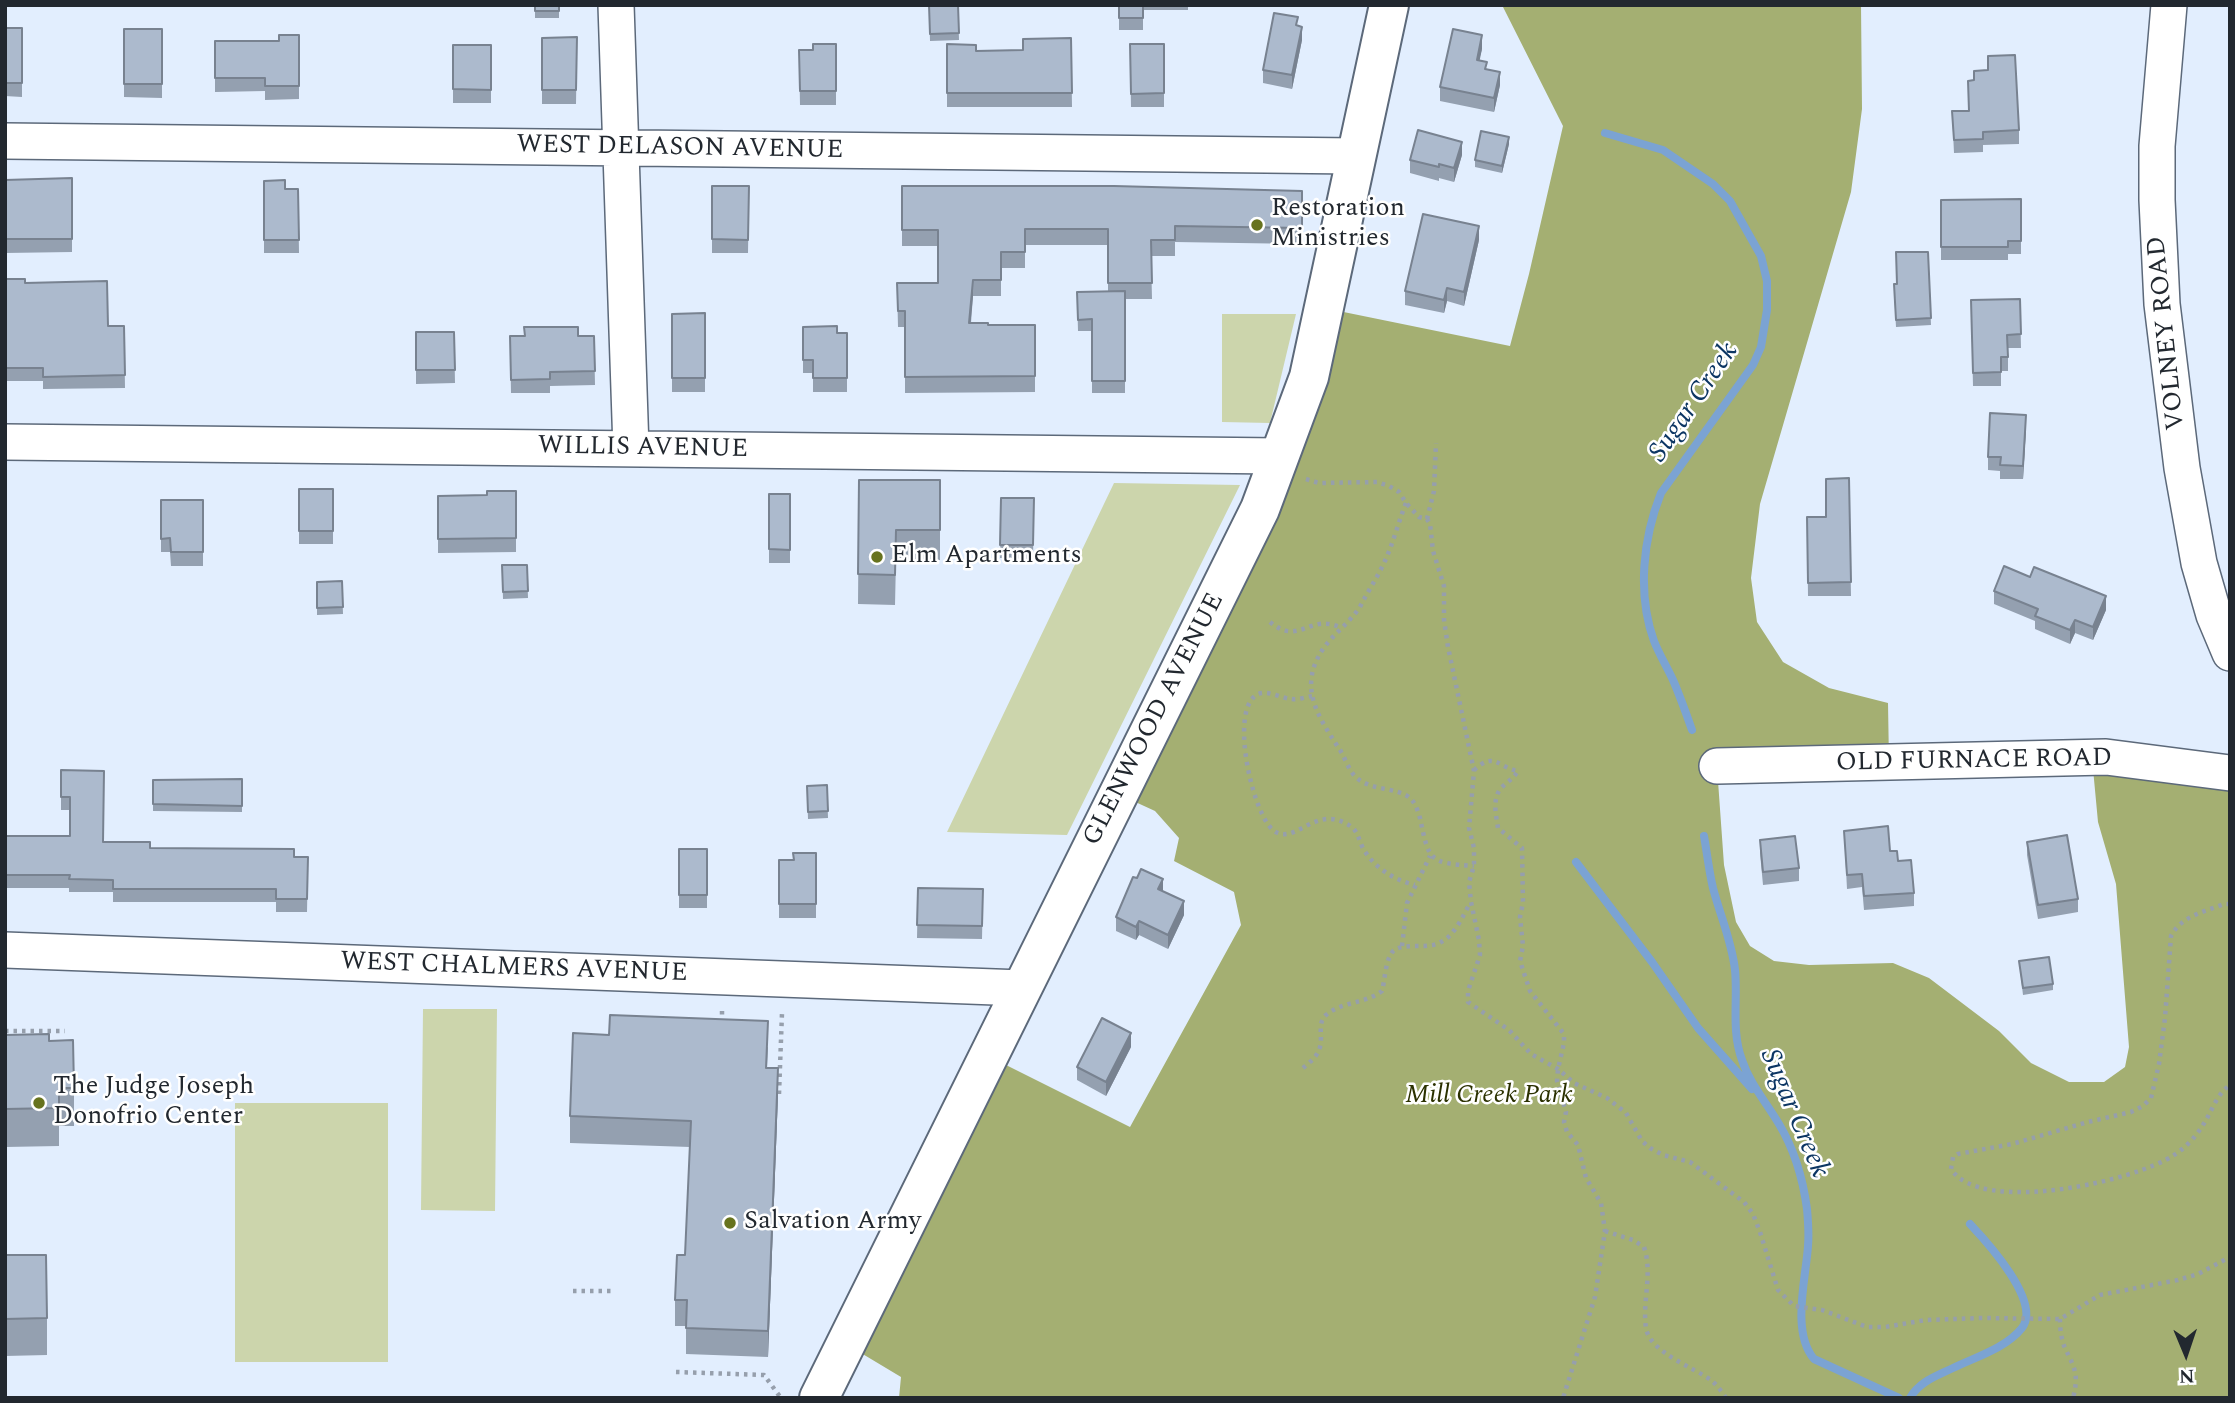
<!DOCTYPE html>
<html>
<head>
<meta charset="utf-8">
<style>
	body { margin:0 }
	#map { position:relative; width:2235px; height:1403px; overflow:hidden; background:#e2eefe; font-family:Spectral,serif }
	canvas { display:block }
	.frame { position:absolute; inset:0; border:7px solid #22282f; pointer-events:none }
	.north { position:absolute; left:2151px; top:1319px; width:70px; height:70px; -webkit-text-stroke:5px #fff; paint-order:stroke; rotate:178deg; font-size:19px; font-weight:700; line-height:28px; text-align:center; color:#22282f }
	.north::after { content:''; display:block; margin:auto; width:24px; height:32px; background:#22282f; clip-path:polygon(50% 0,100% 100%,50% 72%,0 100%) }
</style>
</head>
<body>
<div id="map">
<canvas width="2235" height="1403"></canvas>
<div class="frame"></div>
<div class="north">N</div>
</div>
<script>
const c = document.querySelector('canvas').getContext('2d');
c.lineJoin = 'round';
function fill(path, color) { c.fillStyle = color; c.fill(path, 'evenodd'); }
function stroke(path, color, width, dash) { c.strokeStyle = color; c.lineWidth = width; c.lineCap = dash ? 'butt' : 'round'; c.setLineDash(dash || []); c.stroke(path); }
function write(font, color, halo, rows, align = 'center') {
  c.font = font + ' Spectral,serif'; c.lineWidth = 5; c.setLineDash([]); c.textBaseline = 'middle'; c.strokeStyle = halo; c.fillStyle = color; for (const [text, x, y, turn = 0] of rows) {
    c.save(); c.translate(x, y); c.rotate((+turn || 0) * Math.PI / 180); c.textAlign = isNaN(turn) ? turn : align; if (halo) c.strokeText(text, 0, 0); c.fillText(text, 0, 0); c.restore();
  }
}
fill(new Path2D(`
	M 1222,314 L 1296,314 L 1270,423 L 1222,422 Z
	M 1114,483 L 1240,485 L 1067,835 L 947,832 Z
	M 423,1009 L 497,1009 L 495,1211 L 421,1210 Z
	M 235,1103 L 388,1103 L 388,1362 L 235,1362 Z`), '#ccd5ac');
fill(new Path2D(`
	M 1502,5 L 1861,5 L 1862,109 L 1851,192 L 1760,504 L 1751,578 L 1757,622 L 1783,662 L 1829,688 L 1888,703 L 1889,763 L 1717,767 L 1724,865 L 1736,922 L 1750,946 L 1774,961 L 1809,965 L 1893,963 L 1929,978 L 1999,1031 L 2031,1063 L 2069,1082 L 2104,1082 L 2125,1067 L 2129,1047 L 2116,884 L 2098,822 L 2092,758 L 2230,773 L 2230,1398 L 899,1398 L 901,1377 L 846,1344 L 988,1056 L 1130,1127 L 1241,925 L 1234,892 L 1174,861 L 1179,838 L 1155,811 L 1118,794 L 1324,308 L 1510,346 L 1529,274 L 1563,126 Z`), '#a4af72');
stroke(new Path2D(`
	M 1605,133 L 1663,150 L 1713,184 L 1730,201 L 1761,256 L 1767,281 L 1767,310 L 1761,347 L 1753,365 L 1661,493 C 1643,538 1637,594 1654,641 C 1659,654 1667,667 1673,680 C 1680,696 1686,713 1692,730
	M 1704,836 C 1707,853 1709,871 1713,888 C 1720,915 1732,942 1735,970 C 1738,999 1731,1031 1742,1060 C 1750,1084 1766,1102 1779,1124 C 1794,1149 1803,1179 1807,1209 C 1808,1220 1809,1234 1808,1246 C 1806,1278 1791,1332 1814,1359 L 1899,1398
	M 1576,862 L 1652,962 L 1698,1028 L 1752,1089
	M 1910,1398 C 1920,1381 1937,1376 1953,1368 C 1976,1357 2006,1348 2022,1328 C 2042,1302 1987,1242 1970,1224`), '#7ba3d3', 8);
const minor = new Path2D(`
	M 616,5 L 631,449
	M 2169,5 L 2157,146 L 2157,200 L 2162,304 L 2182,468 L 2199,563 L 2214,615 L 2230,653
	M 5,141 L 1356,156
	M 5,442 L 1280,456
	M 1717,766 L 2106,757 L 2230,773
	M 5,950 L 1022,988`);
const major = new Path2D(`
	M 819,1398 L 1260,509 L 1309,377 L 1389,5`);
stroke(minor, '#5c697a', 38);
stroke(major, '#5c697a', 42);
stroke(new Path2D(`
	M 1306,479 L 1319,483 L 1377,482 L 1389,486 L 1399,492 L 1406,503 L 1419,517 L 1427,519 L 1430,524 L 1433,551 L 1444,586 L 1444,620 L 1448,647 L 1474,771 L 1469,828 L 1474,848 L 1474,866 L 1469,882 L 1471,902 L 1479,940 L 1480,955 L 1468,991 L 1468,1002 L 1509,1030 L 1531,1054 L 1558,1069 L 1574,1083 L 1607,1098 L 1626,1113 L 1642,1141 L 1650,1148 L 1663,1155 L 1690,1162 L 1744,1202 L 1753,1214 L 1760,1232 L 1778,1290 L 1794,1306 L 1822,1310 L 1867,1327 L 1885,1327 L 1926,1320 L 1982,1318 L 2060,1319 L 2100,1295 L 2178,1280 L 2198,1274 L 2230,1257
	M 1406,503 C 1398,523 1393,544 1384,563 C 1377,578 1368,591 1361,605 C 1351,622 1334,633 1323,649 C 1298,686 1317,715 1338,747 C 1344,755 1347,766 1353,774 C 1367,792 1398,786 1411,799 C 1416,804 1418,812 1420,818 C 1429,861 1429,863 1474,866
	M 1427,519 L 1434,491 L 1436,443
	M 1270,622 C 1300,647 1309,612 1342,628
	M 1312,696 C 1306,697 1298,700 1291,699 C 1280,698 1265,688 1255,696 C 1230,715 1253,814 1273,830 C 1294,847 1314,805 1347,824 C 1359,830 1358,840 1364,850 C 1375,868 1394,880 1415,885
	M 1474,770 C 1495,751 1497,767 1518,771 C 1513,779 1507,782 1501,788 C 1492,799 1496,815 1498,828 L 1522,848 L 1523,903 L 1520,917 L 1523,946 L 1520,961 L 1530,991 L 1564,1034 L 1564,1043 L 1558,1069 L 1557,1081 L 1566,1112 L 1564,1122 L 1567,1132 L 1578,1145 L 1586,1178 L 1601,1203 L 1605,1231 L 1595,1297 L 1563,1398
	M 2230,904 L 2224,904 C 2204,912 2181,916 2171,936 L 2165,1018 L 2159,1064 L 2151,1098 L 2143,1106 L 2131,1112 L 2088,1122 L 2012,1144 L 1958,1154 L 1953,1157 L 1951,1169 C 1981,1216 2136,1181 2174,1155 C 2188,1146 2198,1134 2206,1120 C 2213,1108 2218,1093 2230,1085
	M 1402,946 L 1407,903 L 1430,856
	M 722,1023 L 722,1010
	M 5,1031 L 65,1031
	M 1303,1068 C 1310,1062 1318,1056 1320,1047 C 1323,1036 1317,1023 1326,1015 C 1343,1001 1365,1004 1382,991 C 1385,980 1385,964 1391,954 C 1398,940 1427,951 1441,942 C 1455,935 1463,916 1470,903
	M 779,1094 L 782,1013
	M 1605,1231 L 1633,1240 L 1644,1247 C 1653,1274 1642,1301 1646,1328 C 1650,1353 1694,1367 1712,1381 C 1718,1386 1722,1392 1726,1398
	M 573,1291 L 615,1291
	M 2060,1319 C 2060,1328 2061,1339 2065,1348 C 2075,1369 2079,1374 2073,1398
	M 676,1372 L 764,1375 L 781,1398`), '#969fac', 4.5, [3.5, 5]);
stroke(minor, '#fff', 35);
stroke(major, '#fff', 38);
fill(new Path2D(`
	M 535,5 L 559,5 L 559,18 L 535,18 Z
	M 929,5 L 958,5 L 959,40 L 930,41 Z
	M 1119,5 L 1188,5 L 1188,10 L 1143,10 L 1143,30 L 1119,30 Z
	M 1298,26 L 1302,40 L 1292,89 L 1263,83 L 1263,70 Z
	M 5,28 L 22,28 L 22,97 L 5,96 Z
	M 124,29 L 162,29 L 162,98 L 124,97 Z
	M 299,35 L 299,99 L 265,100 L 265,91 L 215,92 L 215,41 L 279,41 Z
	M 577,37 L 576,104 L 542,104 L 542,38 Z
	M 1071,38 L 1072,107 L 947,107 L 947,44 L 976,51 L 1023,50 Z
	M 836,44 L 836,105 L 800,105 L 799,50 L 813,50 Z
	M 1130,44 L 1164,44 L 1164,107 L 1131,107 Z
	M 453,45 L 491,45 L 491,103 L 453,103 Z
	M 1482,49 L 1479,60 L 1500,85 L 1494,112 L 1440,101 L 1440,87 Z
	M 1988,56 L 2019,130 L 2019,144 L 1983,145 L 1983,152 L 1954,153 L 1952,111 L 1969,111 L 1968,81 L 1974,80 L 1974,71 L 1988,70 Z
	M 1509,144 L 1502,173 L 1475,167 L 1475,160 Z
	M 1462,155 L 1454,182 L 1439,178 L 1439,181 L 1410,173 L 1410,160 Z
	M 72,178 L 72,252 L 5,253 L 5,180 Z
	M 264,181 L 285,189 L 298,189 L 299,253 L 264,253 Z
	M 712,186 L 749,186 L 748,253 L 712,253 Z
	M 902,186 L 1302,191 L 1302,244 L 1175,242 L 1175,256 L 1151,256 L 1152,299 L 1125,299 L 1125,393 L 1092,393 L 1092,331 L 1078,331 L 1077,292 L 1108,291 L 1108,245 L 1025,245 L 1025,268 L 1001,268 L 1001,296 L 973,296 L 971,323 L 988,325 L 1035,325 L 1035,392 L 905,393 L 905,327 L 898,327 L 897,283 L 938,283 L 938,246 L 902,246 Z
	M 2021,199 L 2021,254 L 2008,254 L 2008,260 L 1941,260 L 1941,200 Z
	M 1479,240 L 1464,306 L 1447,301 L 1444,313 L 1405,305 L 1405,291 Z
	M 1928,252 L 1931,325 L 1896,327 L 1894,291 L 1897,284 Z
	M 5,279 L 25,283 L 108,326 L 124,326 L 125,388 L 43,389 L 43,381 L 5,381 Z
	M 2020,299 L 2021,348 L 2008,348 L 2008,371 L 2001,371 L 2001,386 L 1973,386 L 1971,300 Z
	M 705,313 L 705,392 L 672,392 L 672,314 Z
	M 803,327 L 837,333 L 847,333 L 847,392 L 813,392 L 813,373 L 803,373 Z
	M 416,332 L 454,332 L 455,383 L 416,384 Z
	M 510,336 L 594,336 L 595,385 L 550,386 L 550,393 L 511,393 Z
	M 2026,428 L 2023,479 L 2000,479 L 2000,471 L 1988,470 L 1988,457 Z
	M 1849,478 L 1851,596 L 1808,596 L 1807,517 L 1826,517 Z
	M 859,480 L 940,480 L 940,560 L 896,560 L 895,605 L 858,604 Z
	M 299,489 L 333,489 L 333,544 L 299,544 Z
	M 516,491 L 516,552 L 438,553 L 438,496 L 487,495 Z
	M 769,494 L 790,494 L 790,563 L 769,563 Z
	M 1001,498 L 1034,498 L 1033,559 L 1000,558 Z
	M 161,500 L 203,500 L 203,566 L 171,566 L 170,552 L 161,552 Z
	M 502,565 L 527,565 L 528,598 L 503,599 Z
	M 342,581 L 343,614 L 317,615 L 317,582 Z
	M 1994,591 L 2106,610 L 2093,640 L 2075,633 L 2070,644 L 2035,629 L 2035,621 L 1994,604 Z
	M 61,770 L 103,842 L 150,848 L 308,857 L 307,912 L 276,912 L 276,902 L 113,902 L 113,892 L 69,892 L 69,888 L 5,888 L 5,836 L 70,836 L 70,810 L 61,810 Z
	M 242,779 L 242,812 L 153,811 L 153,780 Z
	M 827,785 L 828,818 L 808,819 L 807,786 Z
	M 1844,831 L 1890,851 L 1898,861 L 1914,893 L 1914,906 L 1864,910 L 1862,887 L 1847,889 Z
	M 1760,840 L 1799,868 L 1799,881 L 1763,885 L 1760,853 Z
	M 2027,842 L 2078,899 L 2078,912 L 2038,919 L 2027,855 Z
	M 679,849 L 707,849 L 707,908 L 679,908 Z
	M 816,853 L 816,918 L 779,918 L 779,860 L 793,860 Z
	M 918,888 L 983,889 L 982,939 L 917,938 Z
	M 1163,891 L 1184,915 L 1168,949 L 1139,935 L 1136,940 L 1116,931 L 1116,917 Z
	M 2019,961 L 2053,984 L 2053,990 L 2023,995 Z
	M 5,1035 L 49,1041 L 74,1088 L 74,1126 L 59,1126 L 59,1146 L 5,1147 Z
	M 768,1047 L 767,1068 L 778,1094 L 768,1357 L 686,1354 L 686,1326 L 675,1326 L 675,1300 L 685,1255 L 690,1147 L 570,1143 L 570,1116 Z
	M 1131,1047 L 1106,1096 L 1077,1080 L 1077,1067 Z
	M 5,1255 L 47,1318 L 47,1355 L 5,1356 Z`), '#94a0b0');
fill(new Path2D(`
	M 1302,27 L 1302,40 L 1292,89 L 1292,75 Z
	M 1482,35 L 1482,49 L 1477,73 L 1477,60 Z
	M 1500,72 L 1500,85 L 1494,112 L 1494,98 Z
	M 1509,137 L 1509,144 L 1502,173 L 1502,166 Z
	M 1462,142 L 1462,155 L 1454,182 L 1454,168 Z
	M 1479,226 L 1479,240 L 1464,306 L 1464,292 Z
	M 973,280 L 973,296 L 969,339 L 969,323 Z
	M 1447,288 L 1447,301 L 1444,313 L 1444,300 Z
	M 2026,415 L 2026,428 L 2023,479 L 2023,466 Z
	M 2106,596 L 2106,610 L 2093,640 L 2093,627 Z
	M 2075,620 L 2075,633 L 2070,644 L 2070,630 Z
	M 1163,879 L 1163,893 L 1158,889 Z
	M 1184,901 L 1184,915 L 1168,949 L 1168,935 Z
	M 1139,921 L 1139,935 L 1136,940 L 1136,927 Z
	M 1131,1033 L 1131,1047 L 1106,1096 L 1106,1082 Z
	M 778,1068 L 778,1094 L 768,1357 L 768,1331 Z`), '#788290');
const building = new Path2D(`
	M 535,5 L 559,5 L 559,11 L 535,11 Z
	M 929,5 L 958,5 L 959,33 L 930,34 Z
	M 1119,5 L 1143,5 L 1143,18 L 1119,18 Z
	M 1274,13 L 1298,17 L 1296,25 L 1302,27 L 1292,75 L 1263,70 Z
	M 5,28 L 22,28 L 22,83 L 5,83 Z
	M 124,29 L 162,29 L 162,84 L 124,84 Z
	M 1453,29 L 1482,35 L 1477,60 L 1487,62 L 1485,69 L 1500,72 L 1494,98 L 1440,87 Z
	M 279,35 L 299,35 L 299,86 L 265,86 L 265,78 L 215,78 L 215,41 L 279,41 Z
	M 577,37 L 576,90 L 542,90 L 542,38 Z
	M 1071,38 L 1072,93 L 947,93 L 947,44 L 976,45 L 976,51 L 1023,50 L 1023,39 Z
	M 813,44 L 836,44 L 836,91 L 800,91 L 799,50 L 813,50 Z
	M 1130,44 L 1164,44 L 1164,93 L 1131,94 Z
	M 453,45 L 491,45 L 491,90 L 453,89 Z
	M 2015,55 L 2019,130 L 1983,132 L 1983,139 L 1954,140 L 1952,111 L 1969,111 L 1968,81 L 1974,80 L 1974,71 L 1988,70 L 1988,56 Z
	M 1418,130 L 1462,142 L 1454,168 L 1439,164 L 1439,167 L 1410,160 Z
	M 1481,131 L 1509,137 L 1502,166 L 1475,160 Z
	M 72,178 L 72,239 L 5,239 L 5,180 Z
	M 285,180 L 285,189 L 298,189 L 299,240 L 264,240 L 264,181 Z
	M 712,186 L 749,186 L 748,240 L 712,239 Z
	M 902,186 L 1114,186 L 1302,191 L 1302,228 L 1175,226 L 1175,240 L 1151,240 L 1152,283 L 1108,283 L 1108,229 L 1025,229 L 1025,252 L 1001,252 L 1001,280 L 973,280 L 969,323 L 988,323 L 988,325 L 1035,325 L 1035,376 L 905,377 L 905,311 L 898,311 L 897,283 L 938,283 L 938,230 L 902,230 Z
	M 2021,199 L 2021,241 L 2008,241 L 2008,247 L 1941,247 L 1941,200 Z
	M 1423,214 L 1479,226 L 1464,292 L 1447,288 L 1444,300 L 1405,291 Z
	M 1896,252 L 1928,252 L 1931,318 L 1896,320 L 1894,284 L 1897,284 Z
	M 5,279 L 25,279 L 25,283 L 107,281 L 108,326 L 124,326 L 125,375 L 43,377 L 43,368 L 5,368 Z
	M 1125,291 L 1125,381 L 1092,381 L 1092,319 L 1078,320 L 1077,292 Z
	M 2020,299 L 2021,334 L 2007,335 L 2008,357 L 2001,357 L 2001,372 L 1973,373 L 1971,300 Z
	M 705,313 L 705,378 L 672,378 L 672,314 Z
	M 837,326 L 837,333 L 847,333 L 847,378 L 813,378 L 813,360 L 803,360 L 803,327 Z
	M 524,327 L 578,327 L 578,336 L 594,336 L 595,371 L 550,372 L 550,379 L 511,380 L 510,336 L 525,336 Z
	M 416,332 L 454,332 L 455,370 L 416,370 Z
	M 1990,413 L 2026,415 L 2023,466 L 2000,465 L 2001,457 L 1988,457 Z
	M 1849,478 L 1851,582 L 1808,583 L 1807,517 L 1826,517 L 1826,479 Z
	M 859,480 L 940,480 L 940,530 L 896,530 L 895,575 L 858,574 Z
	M 299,489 L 333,489 L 333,531 L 299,531 Z
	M 487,491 L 516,491 L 516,538 L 438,539 L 438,496 L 487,495 Z
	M 769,494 L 790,494 L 790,550 L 769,549 Z
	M 1001,498 L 1034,498 L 1033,545 L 1000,545 Z
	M 161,500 L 203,500 L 203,552 L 171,552 L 170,538 L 161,539 Z
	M 502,565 L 527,565 L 528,591 L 503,592 Z
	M 2004,566 L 2030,577 L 2034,567 L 2106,596 L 2093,627 L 2075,620 L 2070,630 L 2035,616 L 2038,609 L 1994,591 Z
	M 342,581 L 343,607 L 317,608 L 317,582 Z
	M 61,770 L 104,771 L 103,842 L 150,842 L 150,848 L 294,849 L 294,857 L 308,857 L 307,899 L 276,899 L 276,889 L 113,889 L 113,880 L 69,879 L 70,875 L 5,875 L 5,836 L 70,836 L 70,797 L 61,797 Z
	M 242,779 L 242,806 L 153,804 L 153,780 Z
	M 827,785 L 828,811 L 808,812 L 807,786 Z
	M 1888,826 L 1890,851 L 1897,851 L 1898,861 L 1911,860 L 1914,893 L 1864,896 L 1862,874 L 1847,875 L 1844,831 Z
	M 2067,835 L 2078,899 L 2038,905 L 2027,842 Z
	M 1795,836 L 1799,868 L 1763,872 L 1760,840 Z
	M 679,849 L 707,849 L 707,895 L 679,895 Z
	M 793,853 L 816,853 L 816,904 L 779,904 L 779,860 L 794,860 Z
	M 1141,869 L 1163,879 L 1158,889 L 1184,901 L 1168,935 L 1139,921 L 1136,927 L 1116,917 L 1133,877 L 1137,878 Z
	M 918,888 L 983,889 L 982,926 L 917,925 Z
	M 2049,957 L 2053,984 L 2023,988 L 2019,961 Z
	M 610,1015 L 768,1021 L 766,1068 L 778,1068 L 768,1331 L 686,1328 L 687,1300 L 675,1300 L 677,1255 L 685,1255 L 691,1121 L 570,1116 L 573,1033 L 609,1035 Z
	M 1102,1018 L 1131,1033 L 1106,1082 L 1077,1067 Z
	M 49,1034 L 49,1041 L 73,1040 L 74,1088 L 59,1088 L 59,1108 L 5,1109 L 5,1035 Z
	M 5,1255 L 46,1255 L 47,1318 L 5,1319 Z`);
fill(building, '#acbacd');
stroke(building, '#788290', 2);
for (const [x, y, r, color] of [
	[1257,225,7,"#67731e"],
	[877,557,7,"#67731e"],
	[39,1103,7,"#67731e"],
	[730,1223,7,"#67731e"]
]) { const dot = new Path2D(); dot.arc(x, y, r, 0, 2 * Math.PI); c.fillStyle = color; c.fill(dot); stroke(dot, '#fff', 2.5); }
write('26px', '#22282f', '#fff', [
	["WEST DELASON AVENUE",680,149,1],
	["VOLNEY ROAD",2168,333,-96],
	["WILLIS AVENUE",643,449,1],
	["GLENWOOD AVENUE",1155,720,-63],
	["OLD FURNACE ROAD",1974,762,-1],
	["WEST CHALMERS AVENUE",514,969,2]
]);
write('26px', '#22282f', '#fff', [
	["Restoration",1271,210],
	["Ministries",1271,240],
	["Elm Apartments",891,557],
	["The Judge Joseph",53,1088],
	["Donofrio Center",53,1118],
	["Salvation Army",744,1223]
], 'left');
write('italic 26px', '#2b3100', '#fff', [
	["Mill Creek Park",1489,1097]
]);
write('italic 28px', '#0c3663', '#fff', [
	["Sugar Creek",1695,403,-56],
	["Sugar Creek",1793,1114,67]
]);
</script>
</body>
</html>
